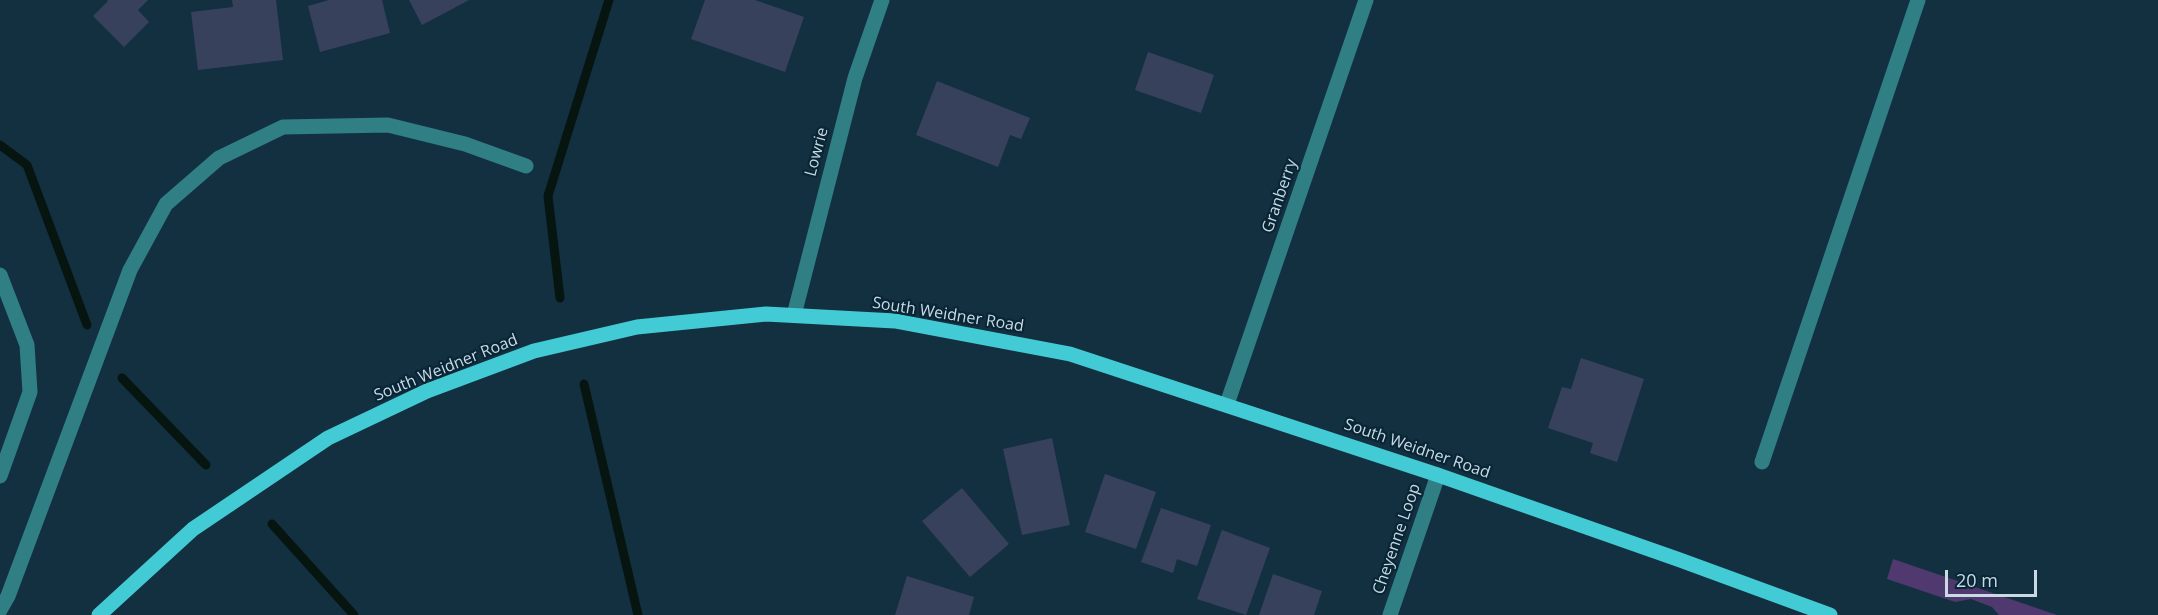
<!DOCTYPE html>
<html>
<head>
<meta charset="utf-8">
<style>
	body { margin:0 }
	#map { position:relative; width:2158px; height:615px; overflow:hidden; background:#133041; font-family:"Open Sans",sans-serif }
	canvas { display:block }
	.scale { position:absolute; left:1945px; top:570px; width:92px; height:27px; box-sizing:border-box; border:3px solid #cadae5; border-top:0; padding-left:8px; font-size:18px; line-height:21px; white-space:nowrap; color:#cadae5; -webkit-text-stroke:4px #082636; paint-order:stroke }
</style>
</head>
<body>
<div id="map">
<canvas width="2158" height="615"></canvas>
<div class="scale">20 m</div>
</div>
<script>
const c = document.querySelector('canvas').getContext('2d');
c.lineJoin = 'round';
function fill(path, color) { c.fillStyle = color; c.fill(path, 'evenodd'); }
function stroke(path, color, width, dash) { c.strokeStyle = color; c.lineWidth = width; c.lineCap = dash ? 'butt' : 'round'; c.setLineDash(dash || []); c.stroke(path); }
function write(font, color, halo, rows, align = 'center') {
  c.font = font + ' "Open Sans",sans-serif'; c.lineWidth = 4.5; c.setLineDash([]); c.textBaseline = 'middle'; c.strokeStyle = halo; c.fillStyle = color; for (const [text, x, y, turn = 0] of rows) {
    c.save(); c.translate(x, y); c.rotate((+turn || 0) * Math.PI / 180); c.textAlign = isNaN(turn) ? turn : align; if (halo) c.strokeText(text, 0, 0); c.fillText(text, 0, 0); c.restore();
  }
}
fill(new Path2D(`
	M 1893,559 L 2057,615 L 1999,615 L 1992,607 L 1971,599 L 1955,602 L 1887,579 Z`), '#50396f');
stroke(new Path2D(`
	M 0,145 L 27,165 L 87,325
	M 560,298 L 548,196 L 609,0
	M 122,378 L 206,465
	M 584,384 L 638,615
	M 272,524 L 354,615`), '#071510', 9);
fill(new Path2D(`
	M 107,0 L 148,0 L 138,10 L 149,22 L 124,47 L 93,16 L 108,1 Z
	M 232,0 L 276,0 L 283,60 L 198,70 L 191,12 L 233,7 Z
	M 329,0 L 382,0 L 390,33 L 320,52 L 308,6 Z
	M 409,0 L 469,0 L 422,25 Z
	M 705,0 L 755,0 L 804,17 L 785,72 L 691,39 Z
	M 1148,52 L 1214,75 L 1201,113 L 1135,90 Z
	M 937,81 L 1030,118 L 1021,139 L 1010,135 L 998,167 L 916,135 Z
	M 1581,358 L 1644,379 L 1617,462 L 1590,453 L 1593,443 L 1548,428 L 1562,387 L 1571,389 Z
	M 1052,438 L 1070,525 L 1022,535 L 1003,449 Z
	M 1105,474 L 1156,492 L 1136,549 L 1085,532 Z
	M 962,488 L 1009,544 L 970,577 L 922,521 Z
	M 1161,508 L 1211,525 L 1197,566 L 1177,559 L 1173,573 L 1141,562 Z
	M 1222,530 L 1270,548 L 1246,615 L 1197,599 Z
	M 1273,574 L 1322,591 L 1314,615 L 1259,615 Z
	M 907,576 L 974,597 L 969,615 L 895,615 Z`), '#38415b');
stroke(new Path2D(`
	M 0,275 L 27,345 L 30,392 L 0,476
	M 794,315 L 855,78 L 882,0
	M 1227,404 L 1366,0
	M 1762,462 L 1918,0
	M 0,610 L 8,596 L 130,270 L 166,204 L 219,158 L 283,127 L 388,125 L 465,144 L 526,166
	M 1390,615 L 1438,475`), '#307f85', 15);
stroke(new Path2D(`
	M 99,615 L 193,529 L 328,438 L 427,391 L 534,351 L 637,327 L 766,314 L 895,321 L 1070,354 L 1438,475 L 1680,560 L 1830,615`), '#43cbd5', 15);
write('16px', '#cadae5', '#082636', [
	["Lowrie",817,152,-75],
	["Granberry",1280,196,-71],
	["South Weidner Road",948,315,9],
	["South Weidner Road",446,368,-22],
	["South Weidner Road",1417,449,19],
	["Cheyenne Loop",1397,539,-71]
]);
</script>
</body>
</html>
